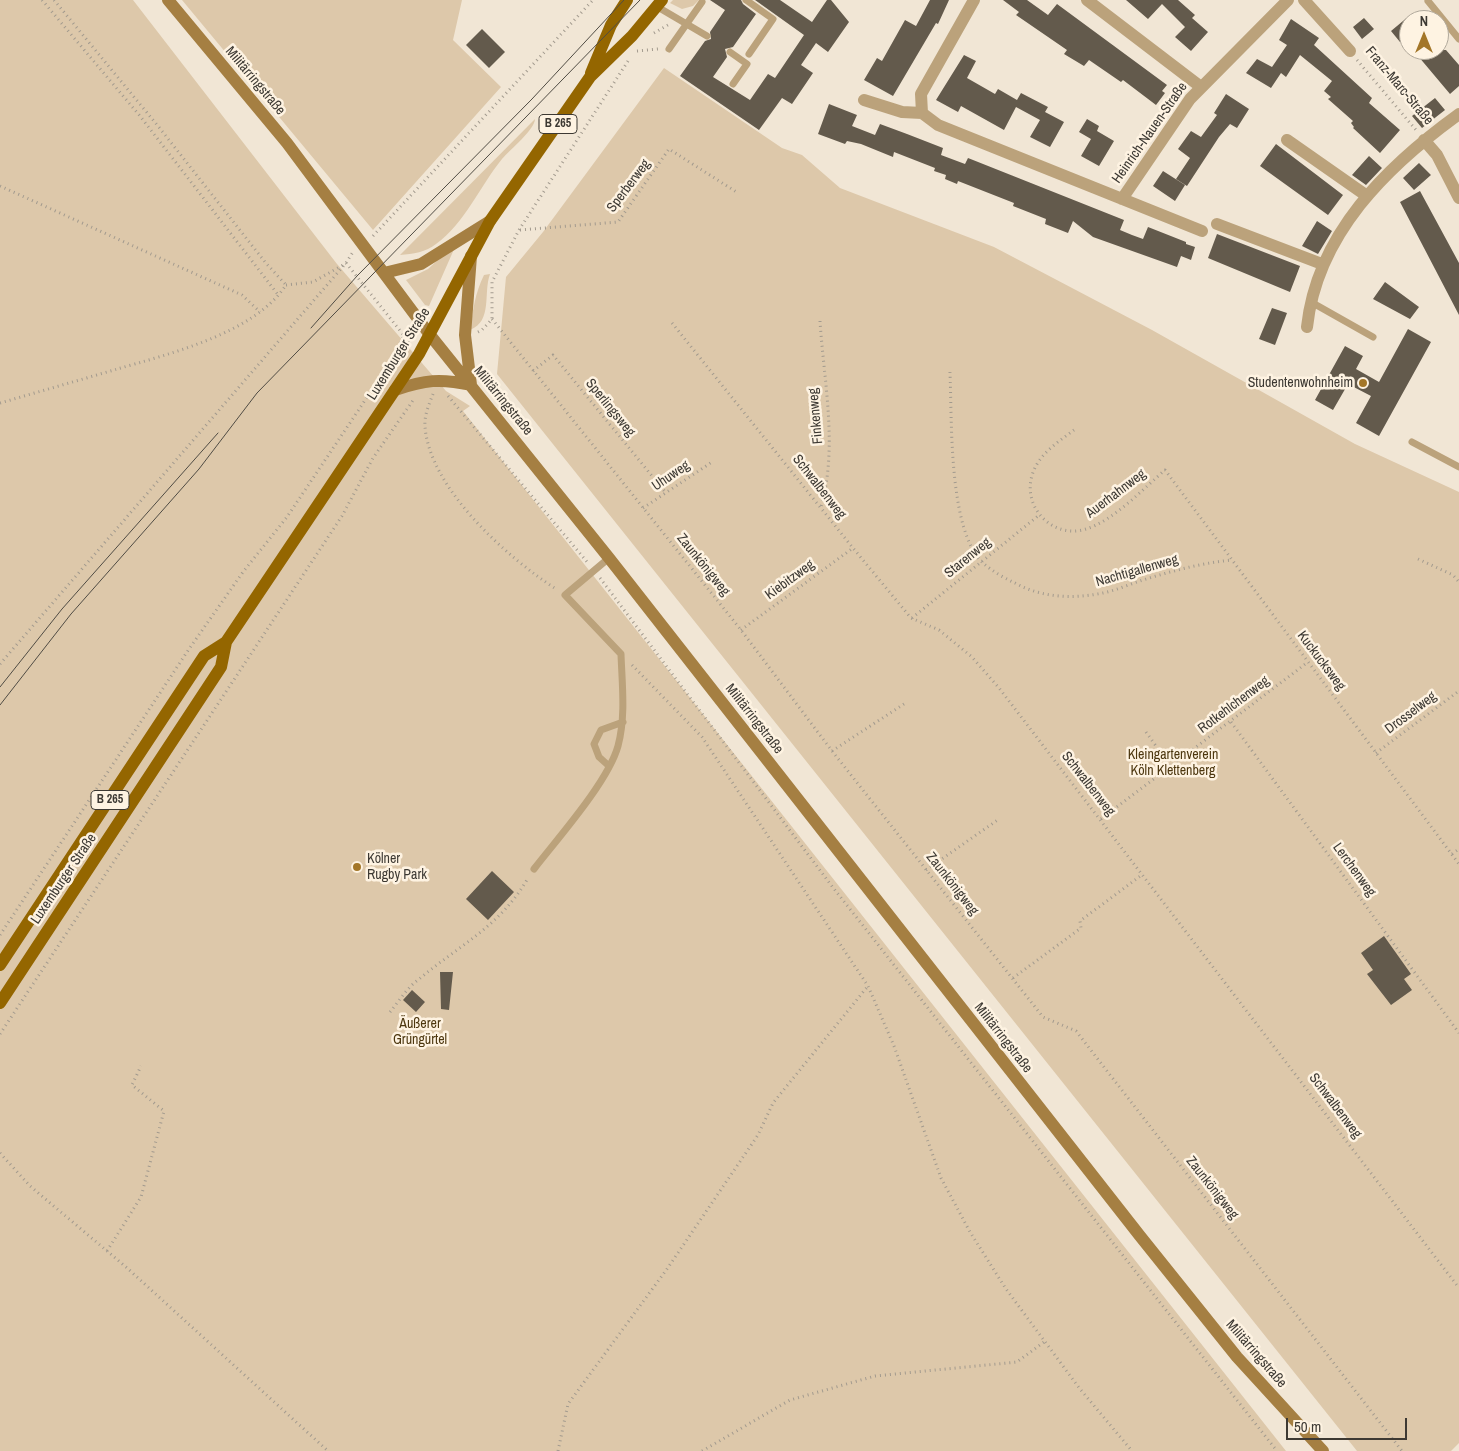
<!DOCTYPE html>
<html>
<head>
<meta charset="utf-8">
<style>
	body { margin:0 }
	#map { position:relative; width:1459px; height:1451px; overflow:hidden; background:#f1e6d5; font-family:"Archivo Narrow",sans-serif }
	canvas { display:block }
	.north { position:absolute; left:1399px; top:10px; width:50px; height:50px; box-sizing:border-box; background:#fef3e2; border:1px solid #b1a99c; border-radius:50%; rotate:0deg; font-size:14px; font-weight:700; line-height:20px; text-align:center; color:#3d3933 }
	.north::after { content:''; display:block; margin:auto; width:18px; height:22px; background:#a37628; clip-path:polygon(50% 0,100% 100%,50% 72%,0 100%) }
	.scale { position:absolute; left:1286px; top:1418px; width:121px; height:22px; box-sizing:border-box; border:2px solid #3d3933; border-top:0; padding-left:6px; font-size:15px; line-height:18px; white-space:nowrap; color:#3d3933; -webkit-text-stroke:4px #fef3e2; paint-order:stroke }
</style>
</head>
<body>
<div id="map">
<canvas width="1459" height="1451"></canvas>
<div class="north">N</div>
<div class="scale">50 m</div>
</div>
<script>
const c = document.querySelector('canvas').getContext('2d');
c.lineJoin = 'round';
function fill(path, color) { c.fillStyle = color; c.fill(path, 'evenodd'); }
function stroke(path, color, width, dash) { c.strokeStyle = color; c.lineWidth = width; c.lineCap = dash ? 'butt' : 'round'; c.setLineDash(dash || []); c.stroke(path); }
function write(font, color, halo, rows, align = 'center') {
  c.font = font + ' "Archivo Narrow",sans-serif'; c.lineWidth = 5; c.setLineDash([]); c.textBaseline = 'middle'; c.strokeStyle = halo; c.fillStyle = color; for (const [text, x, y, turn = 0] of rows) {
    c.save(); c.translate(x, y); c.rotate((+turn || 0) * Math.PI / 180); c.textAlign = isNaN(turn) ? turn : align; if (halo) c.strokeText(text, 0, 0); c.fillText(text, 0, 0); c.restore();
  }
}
fill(new Path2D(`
	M 0,0 L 133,0 L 337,264 L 446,391 L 470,406 L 463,411 L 1286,1451 L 0,1451 Z
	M 182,0 L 462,0 L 453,40 L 501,87 L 373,230 Z
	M 673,0 L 699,0 L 693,6 L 682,9 L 670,3 Z
	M 664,68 L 782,148 L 802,155 L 840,188 L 994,247 L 1152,330 L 1355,444 L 1459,492 L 1459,1443 L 1451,1451 L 1357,1451 L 497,374 L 506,277 L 543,232 Z
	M 535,119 C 535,129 510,150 502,159 C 480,186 465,223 436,244 C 426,252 413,254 400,255 Z
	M 453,246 L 455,247 L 429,306 L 425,305 L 406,280 L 428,269 Z
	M 490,274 C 483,293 493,321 470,330 C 473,310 475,293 484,275 Z`), '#ddc8aa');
fill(new Path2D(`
	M 710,0 L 741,0 L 743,4 L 756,14 L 733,47 L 725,49 L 727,57 L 713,77 L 750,100 L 768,74 L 775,78 L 804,35 L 755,0 L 780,0 L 812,22 L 827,0 L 831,0 L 849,22 L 828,52 L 816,43 L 801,65 L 813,73 L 792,104 L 782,98 L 759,130 L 680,76 L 705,41 L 711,39 L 710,32 L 725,10 Z
	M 930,0 L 949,0 L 938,24 L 936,23 L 893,96 L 864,80 L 877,58 L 882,61 L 905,20 L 916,26 Z
	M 1003,0 L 1027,0 L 1048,15 L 1057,4 L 1167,85 L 1162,91 L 1165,93 L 1156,105 L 1123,80 L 1121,82 L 1089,60 L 1084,66 L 1064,54 L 1067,50 L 1016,15 L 1019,12 Z
	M 1126,0 L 1178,0 L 1195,15 L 1192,18 L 1208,32 L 1191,51 L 1175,37 L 1185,27 L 1162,4 L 1148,19 Z
	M 1409,16 L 1409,35 L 1400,42 L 1391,31 Z
	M 1364,18 L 1374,29 L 1362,39 L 1353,27 Z
	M 1291,19 L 1319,38 L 1314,45 L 1372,98 L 1369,103 L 1400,130 L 1380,153 L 1353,128 L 1354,127 L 1351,123 L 1353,121 L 1328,99 L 1331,97 L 1324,91 L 1332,81 L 1300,55 L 1286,77 L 1281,73 L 1271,88 L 1246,73 L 1257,59 L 1272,67 L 1287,45 L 1279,40 Z
	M 482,29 L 505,52 L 489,68 L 466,45 Z
	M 1413,50 L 1446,50 L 1459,65 L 1459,86 L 1450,94 Z
	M 964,55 L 976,61 L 967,78 L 995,94 L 998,89 L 1017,100 L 1021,93 L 1048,107 L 1045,112 L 1064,122 L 1050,147 L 1030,137 L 1040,120 L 1016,107 L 1004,130 L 961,106 L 958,112 L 936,100 Z
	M 1226,94 L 1249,109 L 1237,128 L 1230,124 L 1219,137 L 1187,186 L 1176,179 L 1190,158 L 1178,149 L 1191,131 L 1201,137 L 1217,115 L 1214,113 Z
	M 1435,98 L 1445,110 L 1422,128 L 1412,116 Z
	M 829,104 L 857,115 L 852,126 L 875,135 L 880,124 L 907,134 L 943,148 L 941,155 L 965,164 L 968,158 L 1124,220 L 1120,230 L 1132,235 L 1143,239 L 1148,227 L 1186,242 L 1186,244 L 1195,247 L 1191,260 L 1181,256 L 1177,267 L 1093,237 L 1073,221 L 1068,233 L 1045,224 L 1046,219 L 1013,206 L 1014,203 L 958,181 L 957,184 L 945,179 L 946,175 L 934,171 L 935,168 L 894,152 L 893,157 L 861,144 L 847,141 L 845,144 L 818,134 Z
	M 1087,119 L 1099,126 L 1097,131 L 1114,141 L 1099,166 L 1081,156 L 1091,139 L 1079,132 Z
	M 1149,125 L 1158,131 L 1151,141 L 1142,135 Z
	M 1276,144 L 1343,195 L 1328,215 L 1260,166 Z
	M 1369,156 L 1382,168 L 1366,185 L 1352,175 Z
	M 1419,163 L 1431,175 L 1414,190 L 1403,178 Z
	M 1163,171 L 1185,185 L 1175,201 L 1153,186 Z
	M 1420,191 L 1459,263 L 1459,315 L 1400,202 Z
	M 1317,221 L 1332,231 L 1318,254 L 1302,246 Z
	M 1217,234 L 1300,266 L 1290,292 L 1208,258 Z
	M 1385,282 L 1419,307 L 1410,319 L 1373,299 Z
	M 1272,308 L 1287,313 L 1275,345 L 1259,339 Z
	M 1408,329 L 1431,342 L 1379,436 L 1356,423 L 1371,396 L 1348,384 L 1333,410 L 1315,400 L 1345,346 L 1363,356 L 1356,369 L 1379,382 Z
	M 492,871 L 514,892 L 488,920 L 466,899 Z
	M 1384,936 L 1411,974 L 1404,979 L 1412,990 L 1391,1005 L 1367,974 L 1373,970 L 1361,953 Z
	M 440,972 L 453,972 L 449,1010 L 441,1009 Z
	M 412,990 L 425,1002 L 416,1012 L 403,1000 Z`), '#635a4c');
stroke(new Path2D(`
	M 42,0 L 140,116 L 279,296
	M 54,0 L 158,126 L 265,262 L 286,285
	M 654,33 L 668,25
	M 637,51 L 658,49
	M 1357,60 L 1416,130
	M 0,186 L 242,295 L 260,312
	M 520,230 L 618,222 L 669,149 L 738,193
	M 373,236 L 593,0
	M 346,263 L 410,343
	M 286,285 L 313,282 L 343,265
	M 492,319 L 741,630 L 832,751 L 1043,1017 L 1076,1031 L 1402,1451
	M 820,321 C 824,382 838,448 821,507
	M 672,323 L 853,548 L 911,618 L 939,630 L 972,657 L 999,688 L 1459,1288
	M 478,332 L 482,330 L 492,319 L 492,282 L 519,230 L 628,61
	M 533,371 L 553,355 L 666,493
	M 950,372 C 952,417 948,531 983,563 C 992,571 1004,578 1015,583 C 1042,598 1073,599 1103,593 C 1117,590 1130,584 1143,580 C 1172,571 1201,563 1232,560
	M 433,394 C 429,404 424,416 425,427 C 430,489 508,558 556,589
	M 448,396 L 588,563
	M 0,403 C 38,392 76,381 114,370 C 168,354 254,334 286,285
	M 1074,430 C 1059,441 1041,453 1034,470 C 1019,504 1051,540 1086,529 C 1113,521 1143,489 1165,470 L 1459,864
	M 643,508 L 712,462
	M 1418,559 L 1453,575 L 1459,582
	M 600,578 L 831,885 L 1277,1451
	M 912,618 L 1038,516
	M 741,630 L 853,548
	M 0,664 L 346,263 L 353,252
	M 632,665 L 702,737 L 868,986 L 894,1046 L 941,1178 L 970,1232 L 1006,1289 L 1080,1389 L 1132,1451
	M 1231,722 L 1459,1033
	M 1146,732 L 1171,767
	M 832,751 L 907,702
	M 1376,753 L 1459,691
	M 1101,819 L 1308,662
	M 1452,854 L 1459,849
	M 926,870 L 999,819
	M 0,935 L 189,649 L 243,572 L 287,517 L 384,372 L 404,336
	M 1013,978 L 1081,928 L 1080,921 L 1143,874
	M 390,1012 C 399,1001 407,988 418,980 C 459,945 500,927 528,878
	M 0,1034 L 342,516 L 373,458 L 414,399
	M 0,1153 L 30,1186 L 126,1267 L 328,1451
	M 107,1251 L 141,1197 L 164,1111 L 132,1085 L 141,1066
	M 558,1451 L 568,1404 L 667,1269 L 758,1135 L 773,1103 L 868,986
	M 702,1451 L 790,1400 L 875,1376 L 1017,1362 L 1044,1342`), '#a29a8e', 3, [1, 4]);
stroke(new Path2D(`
	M 746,0 L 773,19 L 749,54
	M 1428,1 L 1459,39
	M 656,6 L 707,36
	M 669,49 L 702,2
	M 730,52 L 747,64 L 733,84
	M 1311,302 L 1373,337
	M 1412,442 L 1459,467
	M 609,766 L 599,757 L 594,744 L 601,730 L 623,722
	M 534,869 C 558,838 608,782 618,746 C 626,716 622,684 621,654 L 565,595 L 609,558`), '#bba27b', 7);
stroke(new Path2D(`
	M 1087,0 L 1201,87
	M 1304,0 L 1350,51
	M 864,100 L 902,112 L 922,113
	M 922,113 L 938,125 L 1202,231
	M 922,113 L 921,94 L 974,0
	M 1287,140 L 1367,196
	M 1424,140 L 1437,155 L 1459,198
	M 1122,199 L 1190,99 L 1288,0
	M 1217,224 L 1322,264
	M 1307,327 C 1317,234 1387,166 1459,114`), '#bba27b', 12);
stroke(new Path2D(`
	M 168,0 L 287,143 L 430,335 L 609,558 L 1140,1236 L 1237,1357 L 1323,1451
	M 384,273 L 421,264 L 490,221
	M 471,385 L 465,335 L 471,256
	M 395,390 C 425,380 440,378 471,385`), '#a57f42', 12);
stroke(new Path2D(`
	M 591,73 L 611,25 L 627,0
	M 0,965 L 204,656 L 226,642
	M 0,1003 L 221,667 L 226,642 L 419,354 L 490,221 L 590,77 L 632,36 L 662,0`), '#946600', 12);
stroke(new Path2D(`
	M 311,328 L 357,276 L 532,99 L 624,0
	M 0,687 L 62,609 L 218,433
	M 0,705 L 71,614 L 199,469 L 257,393 L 640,0`), '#504c44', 1);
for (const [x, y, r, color] of [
	[1363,383,5,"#a37628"],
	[357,867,5,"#a37628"]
]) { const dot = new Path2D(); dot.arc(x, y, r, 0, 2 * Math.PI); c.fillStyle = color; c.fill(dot); stroke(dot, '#fef3e2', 2); }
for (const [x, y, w] of [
	[558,124,38],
	[110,800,38]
]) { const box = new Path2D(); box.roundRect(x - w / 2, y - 9.5, w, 19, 4); c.fillStyle = '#fef3e2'; c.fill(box); stroke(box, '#3d3933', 1); }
write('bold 12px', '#3d3933', null, [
	["B 265",558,124],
	["B 265",110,800]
]);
write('14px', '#3d3933', '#fef3e2', [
	["Militärringstraße",255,81,50],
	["Franz-Marc-Straße",1399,86,50],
	["Heinrich-Nauen-Straße",1150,133,-55],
	["Sperberweg",629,186,-53],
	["Luxemburger Straße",399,354,-58],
	["Militärringstraße",503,401,51],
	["Sperlingsweg",610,408,51],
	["Finkenweg",816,416,-95],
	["Uhuweg",671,476,-34],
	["Schwalbenweg",819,487,52],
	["Auerhahnweg",1116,494,-37],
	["Starenweg",968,558,-39],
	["Zaunkönigweg",703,565,51],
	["Nachtigallenweg",1137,571,-16],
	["Kiebitzweg",790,580,-36],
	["Kuckucksweg",1321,661,53],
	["Rotkehlchenweg",1234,705,-37],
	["Drosselweg",1411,713,-37],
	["Militärringstraße",754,719,52],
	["Schwalbenweg",1088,784,52],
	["Lerchenweg",1354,870,54],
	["Luxemburger Straße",64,879,-56],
	["Zaunkönigweg",952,884,52],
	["Militärringstraße",1003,1038,52],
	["Schwalbenweg",1335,1106,53],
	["Zaunkönigweg",1212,1188,52],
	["Militärringstraße",1256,1354,49]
]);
write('14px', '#3d3933', '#fef3e2', [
	["Studentenwohnheim",1353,383],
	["Kölner",367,859,"left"],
	["Rugby Park",367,875,"left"]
], 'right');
write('14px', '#4d370f', '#fef3e2', [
	["Kleingartenverein",1173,755],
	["Köln Klettenberg",1173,771],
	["Äußerer",420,1024],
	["Grüngürtel",420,1040]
]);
</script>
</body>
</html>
